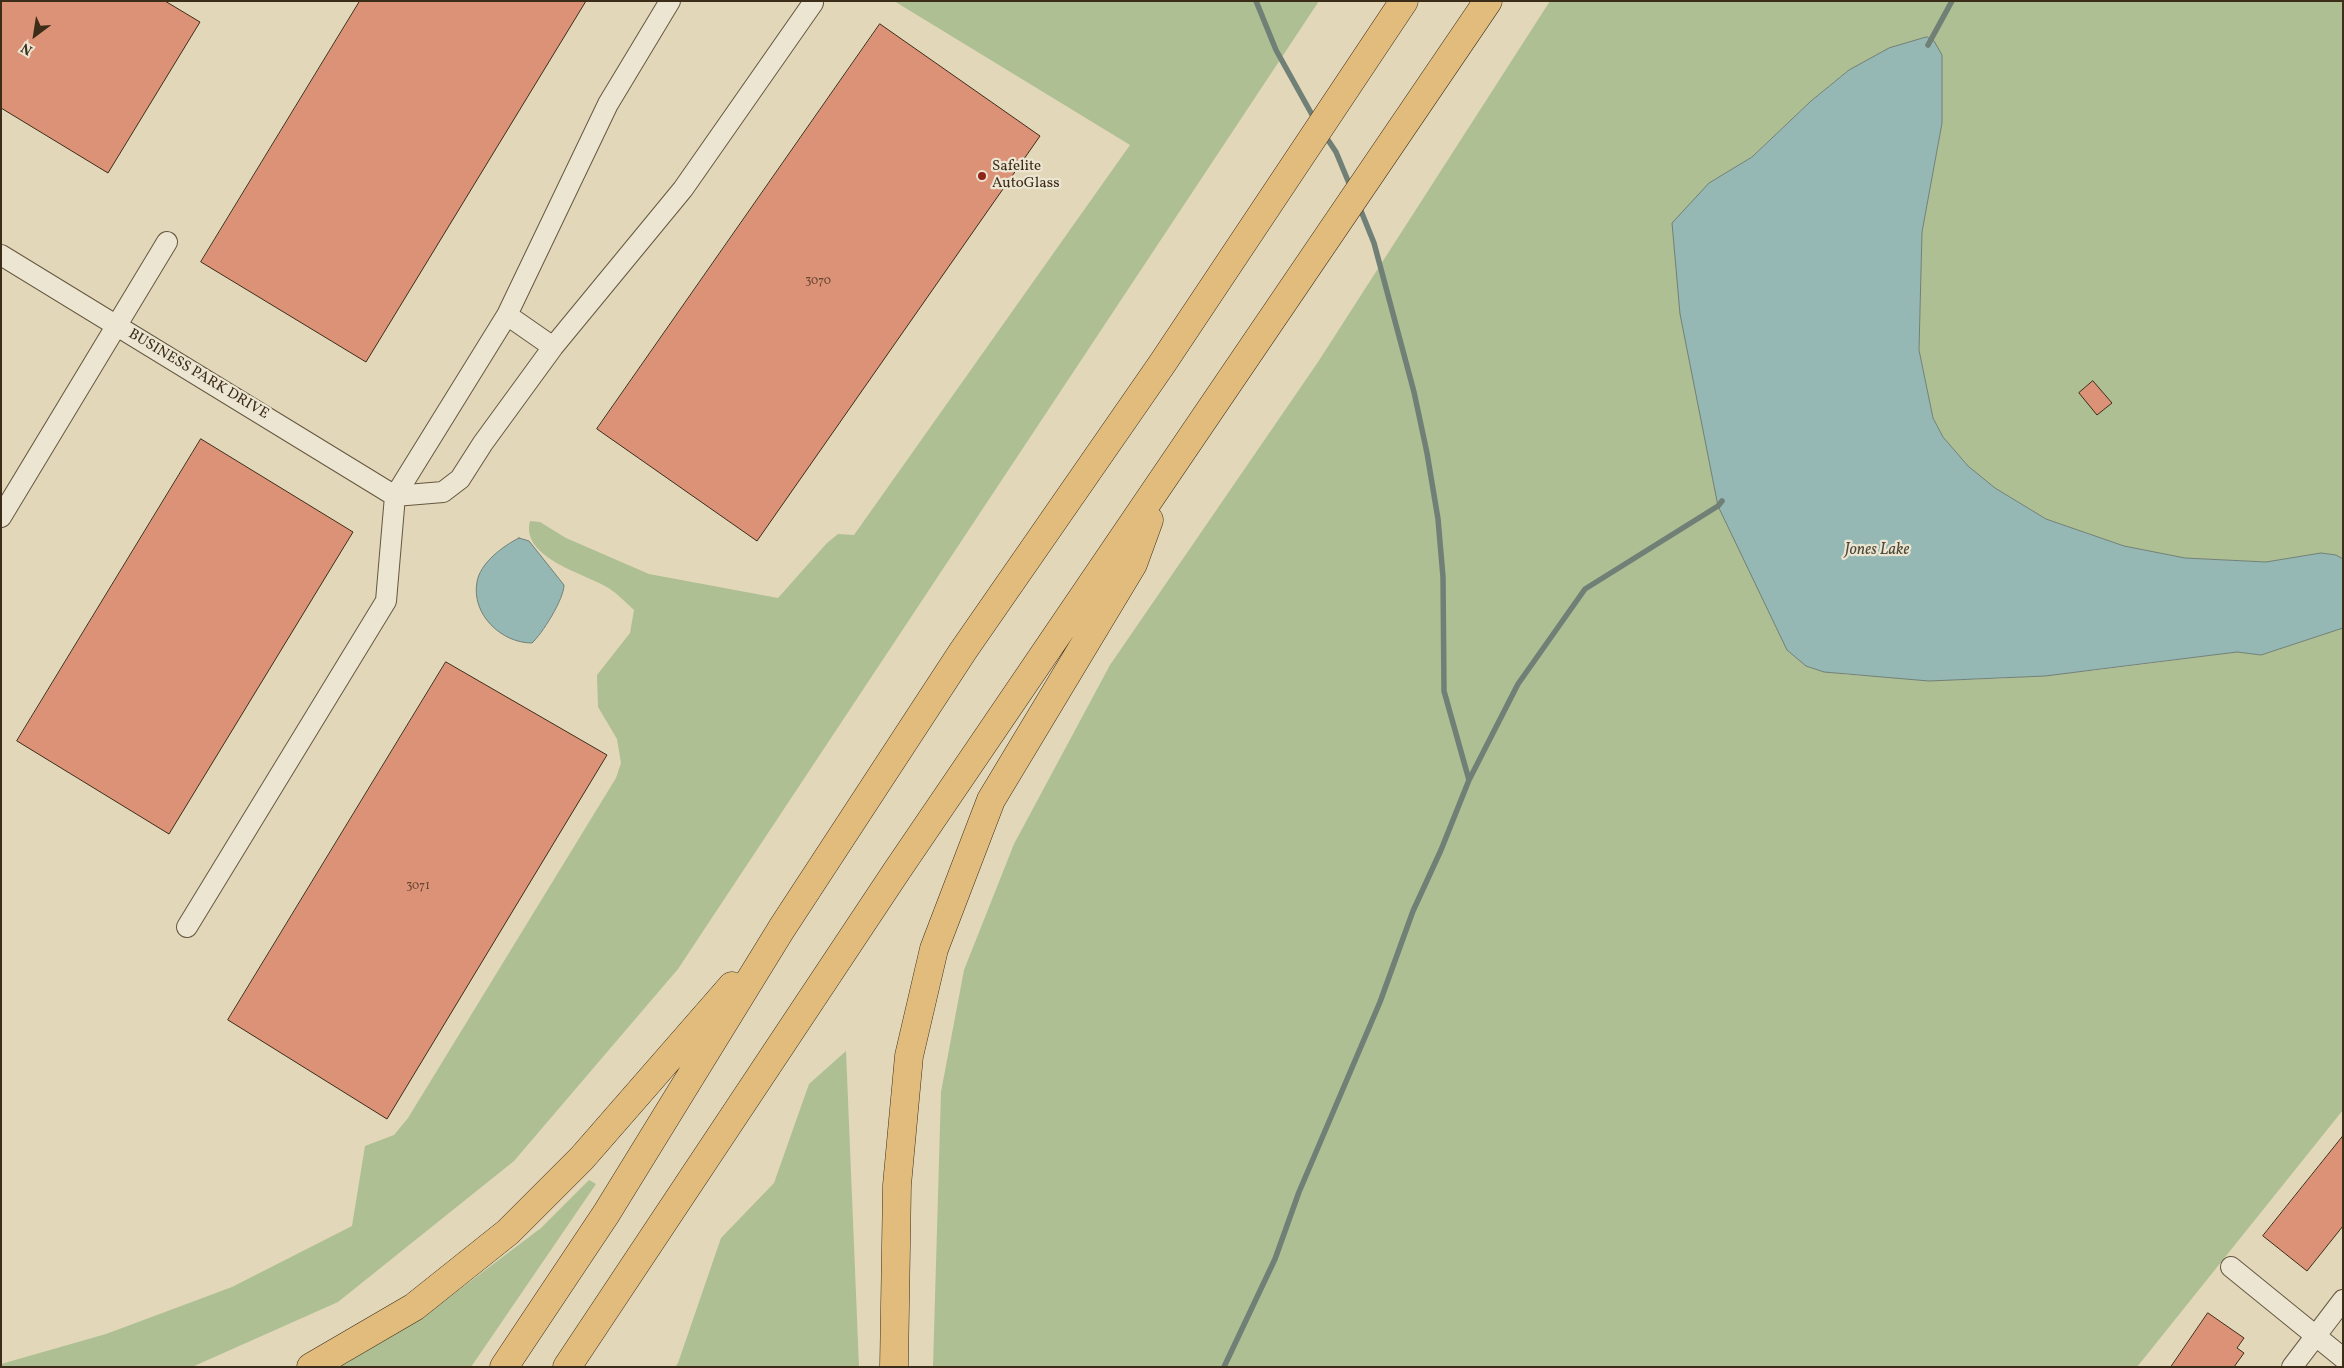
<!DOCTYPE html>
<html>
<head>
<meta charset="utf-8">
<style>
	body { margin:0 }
	#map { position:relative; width:2344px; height:1368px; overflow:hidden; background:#e2d7b9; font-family:Vollkorn,serif }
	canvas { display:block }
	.frame { position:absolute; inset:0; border:2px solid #3c2d19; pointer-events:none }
	.north { position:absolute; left:10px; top:10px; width:50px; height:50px; -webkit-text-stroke:4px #ece5d2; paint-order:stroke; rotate:211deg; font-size:14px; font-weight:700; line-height:20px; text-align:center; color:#3c2d19 }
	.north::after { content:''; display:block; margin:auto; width:18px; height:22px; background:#3c2d19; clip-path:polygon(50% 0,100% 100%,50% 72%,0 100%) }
</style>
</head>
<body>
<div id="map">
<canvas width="2344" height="1368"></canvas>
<div class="frame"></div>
<div class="north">N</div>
</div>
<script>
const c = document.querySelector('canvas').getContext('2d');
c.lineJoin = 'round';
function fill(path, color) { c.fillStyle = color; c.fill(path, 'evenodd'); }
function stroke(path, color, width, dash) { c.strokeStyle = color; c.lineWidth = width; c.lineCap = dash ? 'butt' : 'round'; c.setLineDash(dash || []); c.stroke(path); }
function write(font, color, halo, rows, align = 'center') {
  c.font = font + ' Vollkorn,serif'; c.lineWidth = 4.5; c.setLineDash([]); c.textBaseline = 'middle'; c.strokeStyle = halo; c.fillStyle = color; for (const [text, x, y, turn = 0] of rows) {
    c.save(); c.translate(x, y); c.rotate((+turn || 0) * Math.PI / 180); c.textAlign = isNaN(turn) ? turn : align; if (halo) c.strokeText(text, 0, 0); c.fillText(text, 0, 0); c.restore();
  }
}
fill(new Path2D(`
	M 894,1 L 1319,1 L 678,969 L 514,1161 L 338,1302 L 192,1367 L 1,1367 L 1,1364 L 106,1334 L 232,1287 L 352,1226 L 365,1146 L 394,1135 L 408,1118 L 616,778 L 621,763 L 617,739 L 598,707 L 597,675 L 630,633 L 634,610 C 626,603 619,595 610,589 C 588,574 520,559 530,521 L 540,522 L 566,538 L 649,574 L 778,598 L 827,543 L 838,534 L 854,535 L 1130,145 Z
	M 1550,1 L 2343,1 L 2343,559 L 2336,555 L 2321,553 L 2266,562 L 2185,558 L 2124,546 L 2046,519 L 1995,488 L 1968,466 L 1943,437 L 1933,418 L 1919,350 L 1922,232 L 1942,123 L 1849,70 L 1811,101 L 1752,157 L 1709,183 L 1806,666 C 1831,675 1858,675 1884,677 C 2002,687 2120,667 2237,652 L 2261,655 L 2343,628 L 2343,1110 L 2137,1367 L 933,1367 L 941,1092 L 964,970 L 1014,844 L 1110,665 L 1318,362 Z
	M 846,1051 L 859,1367 L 675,1367 L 678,1363 L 721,1238 L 774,1183 L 809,1084 Z
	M 589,1180 L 596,1184 L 471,1367 L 338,1367 L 431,1311 L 541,1228 Z`), '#aebf94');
const water = new Path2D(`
	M 1927,37 L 1934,41 L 1942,55 L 1942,123 L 1922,232 L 1919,350 L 1933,418 L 1943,437 L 1968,466 L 1995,488 L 2046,519 L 2124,546 L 2185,558 L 2266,562 L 2321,553 L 2336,555 L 2343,559 L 2343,628 L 2261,655 L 2237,652 L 2045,676 L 1929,681 L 1824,672 L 1806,666 L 1787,650 L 1718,506 L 1680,314 L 1672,223 L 1709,183 L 1752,157 L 1811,101 L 1849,70 L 1889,48 Z
	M 519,538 L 529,541 L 564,585 C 564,599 542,634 532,643 C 501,643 471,614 477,582 C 480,563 503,546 519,538 Z`);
fill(water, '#95b8b4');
stroke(water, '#718076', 1);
stroke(new Path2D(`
	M 1256,1 L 1276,50 L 1315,120
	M 1928,45 L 1952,1
	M 1324,134 L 1336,152 L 1351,188
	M 1359,206 L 1374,243 L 1414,392 L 1427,453 L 1438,519 L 1443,577 L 1444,691 L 1469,780
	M 1224,1367 L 1275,1259 L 1299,1192 L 1380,1002 L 1413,911 L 1441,850 L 1469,780 L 1518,684 L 1585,589 L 1718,506 L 1722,501`), '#718076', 5.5);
const building = new Path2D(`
	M 1,1 L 165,1 L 200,22 L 108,173 L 1,108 Z
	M 360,1 L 586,1 L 366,362 L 201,262 Z
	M 880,24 L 1040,136 L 757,541 L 597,429 Z
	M 2093,381 L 2112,403 L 2097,415 L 2079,393 Z
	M 201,439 L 353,532 L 169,834 L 17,741 Z
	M 446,662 L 607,755 L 387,1119 L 228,1020 Z
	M 2343,1136 L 2343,1226 L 2307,1271 L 2263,1236 Z
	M 2208,1313 L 2244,1338 L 2237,1348 L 2244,1353 L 2234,1367 L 2171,1367 Z`);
fill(building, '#dc9277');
stroke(building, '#3c2d19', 1);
const minor = new Path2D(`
	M 1,255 L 395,496
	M 507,315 L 608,104 L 670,1
	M 395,496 L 443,492 L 460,479 L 483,443 L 553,347 L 683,189 L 813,3
	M 1,517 L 167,242
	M 187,927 L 386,601 L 395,496 L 507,315 L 553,347
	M 2231,1267 L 2343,1358
	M 2292,1367 L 2343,1300`);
const highway = new Path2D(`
	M 311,1367 L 414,1307 L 508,1232 L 582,1158 L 732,986
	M 504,1367 L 606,1214 L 782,928 L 963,651 L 1162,364 L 1404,1
	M 567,1367 L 896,872 L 1488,1
	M 894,1367 L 897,1185 L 909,1056 L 934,949 L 991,800 L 1133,564 L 1149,520`);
stroke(minor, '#665841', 22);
stroke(highway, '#3c2d19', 29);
stroke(minor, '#ece5d2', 20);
stroke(highway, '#e1bc7c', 28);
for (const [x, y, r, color] of [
	[982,176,5,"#8f2418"]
]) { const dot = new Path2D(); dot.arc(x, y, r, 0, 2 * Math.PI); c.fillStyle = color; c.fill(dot); stroke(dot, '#ece5d2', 2); }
write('12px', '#644630', null, [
	["3070",818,282],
	["3071",418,887]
]);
write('15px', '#3c2d19', '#ece5d2', [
	["Safelite",992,167],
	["AutoGlass",992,184]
], 'left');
write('15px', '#3c2d19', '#ece5d2', [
	["BUSINESS PARK DRIVE",198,375,31]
]);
write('italic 16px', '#4e4938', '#ece5d2', [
	["Jones Lake",1877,551]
]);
</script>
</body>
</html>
